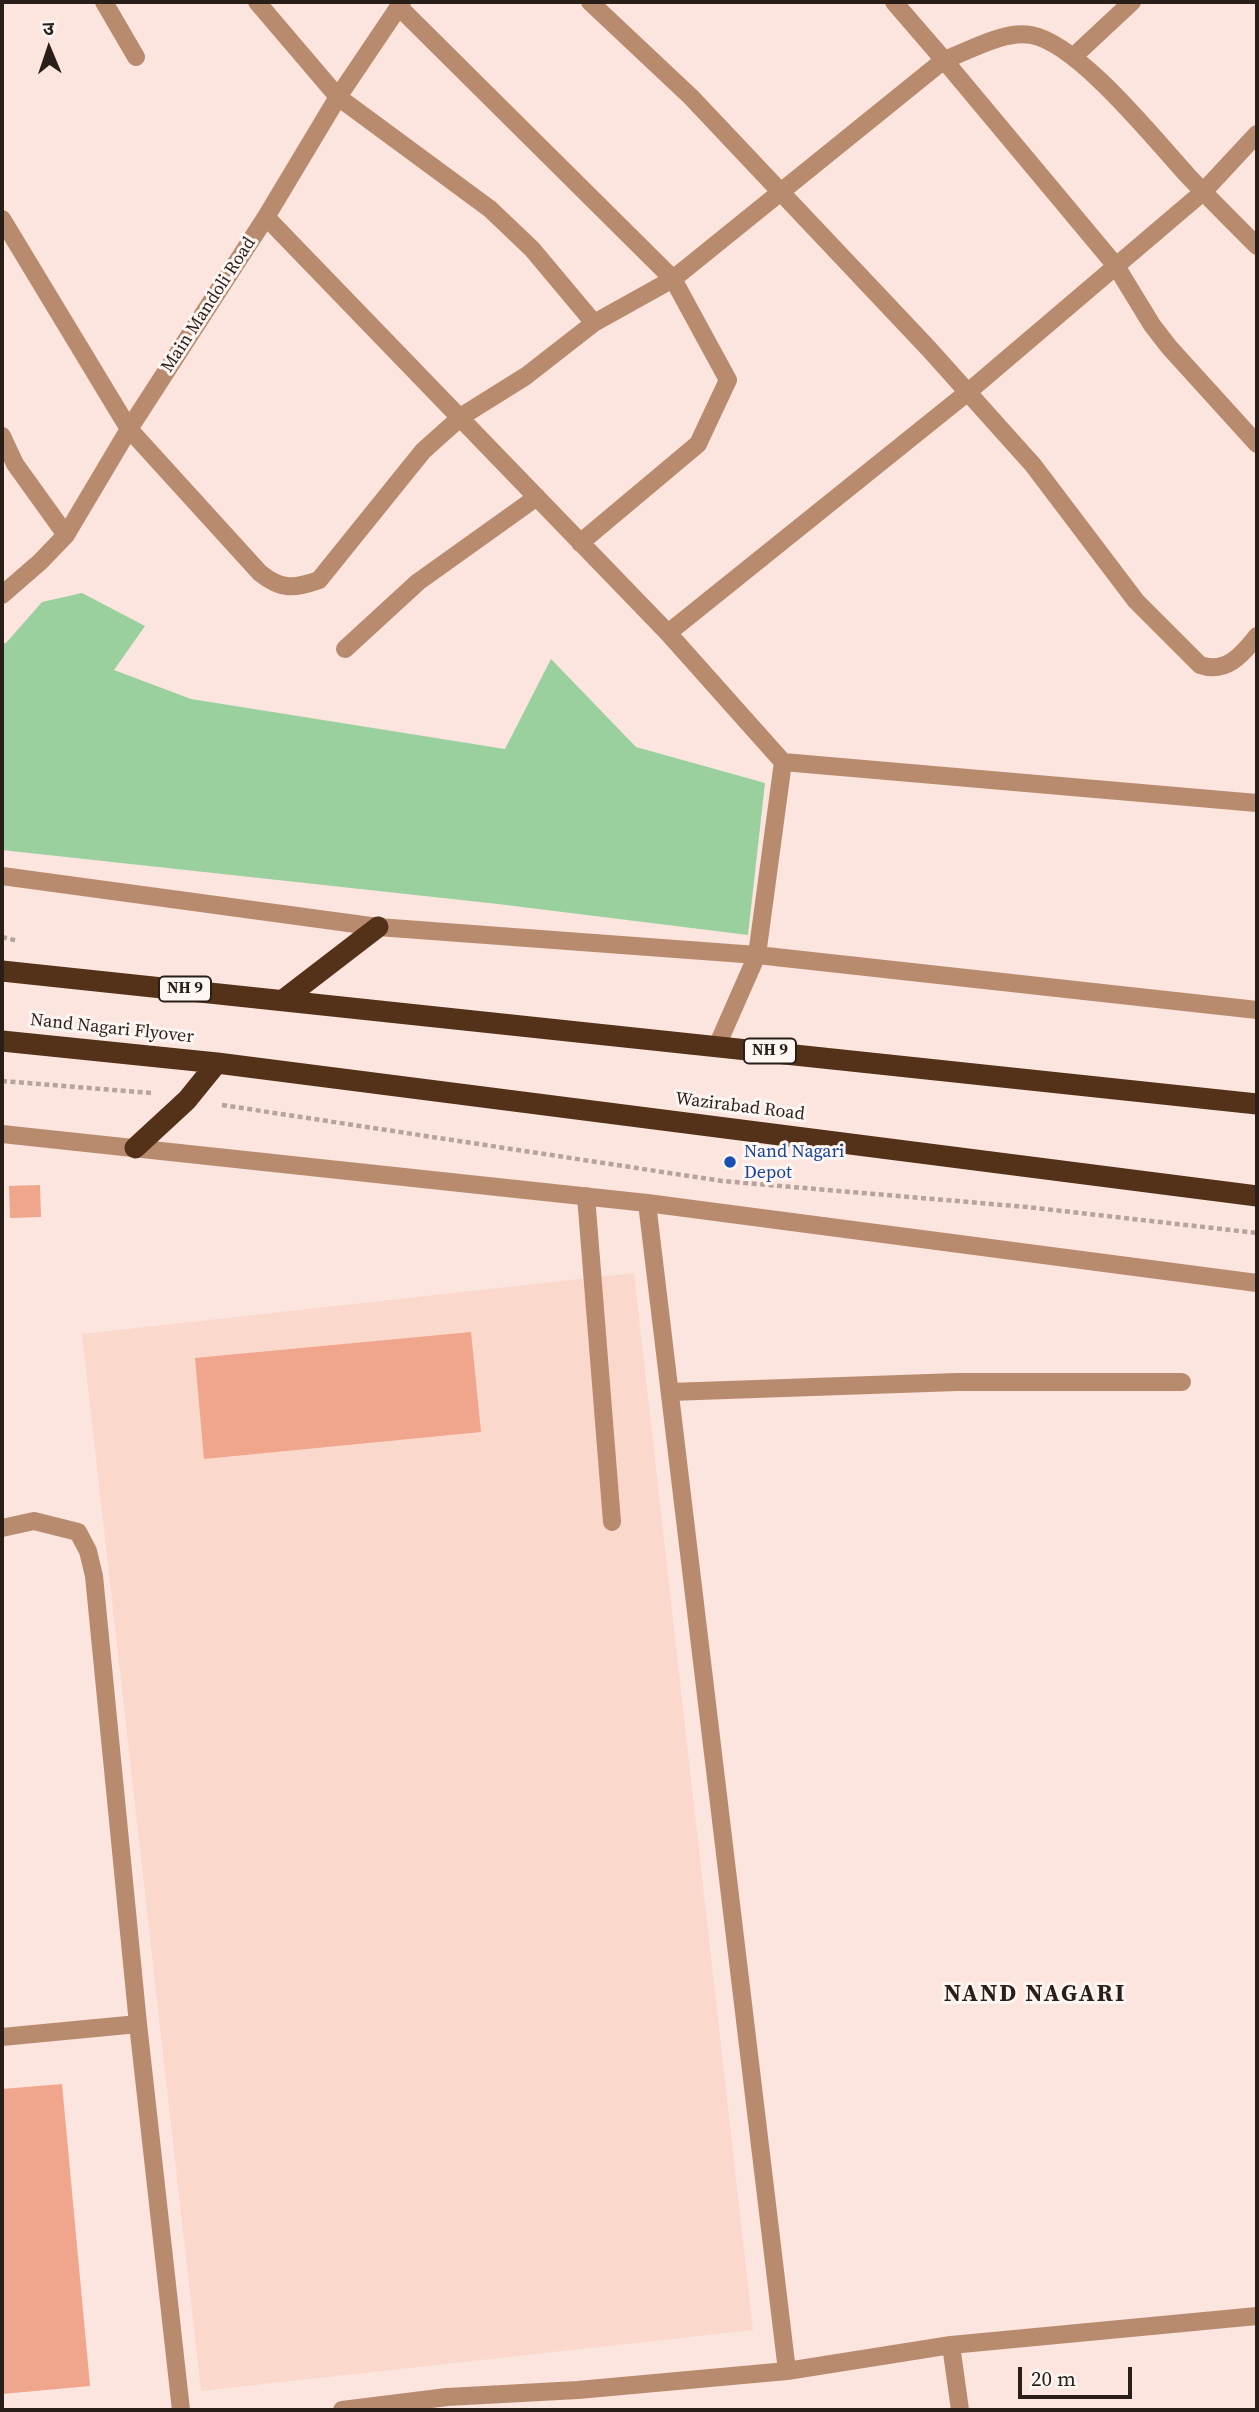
<!DOCTYPE html>
<html>
<head>
<meta charset="utf-8">
<style>
	body { margin:0 }
	#map { position:relative; width:1259px; height:2412px; overflow:hidden; background:#fbe5de; font-family:"Source Serif 4","Noto Sans Devanagari",serif }
	canvas { display:block }
	.frame { position:absolute; inset:0; border:4px solid #2a1e19; pointer-events:none }
	.north { position:absolute; left:14px; top:14px; width:70px; height:70px; -webkit-text-stroke:5px #fdf6f3; paint-order:stroke; rotate:358deg; font-size:19px; font-weight:700; line-height:28px; text-align:center; color:#2a1e19 }
	.north::after { content:''; display:block; margin:auto; width:24px; height:32px; background:#2a1e19; clip-path:polygon(50% 0,100% 100%,50% 72%,0 100%) }
	.scale { position:absolute; left:1018px; top:2367px; width:114px; height:32px; box-sizing:border-box; border:4px solid #2a1e19; border-top:0; padding-left:9px; font-size:21px; line-height:24px; white-space:nowrap; color:#2a1e19; -webkit-text-stroke:5px #fdf6f3; paint-order:stroke }
</style>
</head>
<body>
<div id="map">
<canvas width="1259" height="2412"></canvas>
<div class="frame"></div>
<div class="north">उ</div>
<div class="scale">20 m</div>
</div>
<script>
const c = document.querySelector('canvas').getContext('2d');
c.lineJoin = 'round';
function fill(path, color) { c.fillStyle = color; c.fill(path, 'evenodd'); }
function stroke(path, color, width, dash) { c.strokeStyle = color; c.lineWidth = width; c.lineCap = dash ? 'butt' : 'round'; c.setLineDash(dash || []); c.stroke(path); }
function write(font, color, halo, rows, align = 'center') {
  c.font = font + ' "Source Serif 4",serif'; c.lineWidth = 6; c.setLineDash([]); c.textBaseline = 'middle'; c.strokeStyle = halo; c.fillStyle = color; for (const [text, x, y, turn = 0] of rows) {
    c.save(); c.translate(x, y); c.rotate((+turn || 0) * Math.PI / 180); c.textAlign = isNaN(turn) ? turn : align; if (halo) c.strokeText(text, 0, 0); c.fillText(text, 0, 0); c.restore();
  }
}
fill(new Path2D(`
	M 634,1273 L 753,2330 L 201,2391 L 82,1334 Z`), '#fbd8cc');
fill(new Path2D(`
	M 82,593 L 145,626 L 114,670 L 191,699 L 505,749 L 551,659 L 636,747 L 765,783 L 748,935 L 498,904 L 2,850 L 2,643 L 6,643 L 42,602 Z`), '#9ad09e');
fill(new Path2D(`
	M 40,1185 L 41,1217 L 10,1218 L 9,1186 Z
	M 471,1332 L 481,1432 L 204,1459 L 195,1358 Z
	M 62,2084 L 90,2386 L 2,2394 L 2,2089 Z`), '#f0a68c');
stroke(new Path2D(`
	M 2,937 L 18,941
	M 2,1081 L 151,1093
	M 222,1105 L 722,1181 L 1027,1207 L 1257,1233`), '#b6a39d', 4.5, [5, 3.5]);
stroke(new Path2D(`
	M 104,2 L 136,57
	M 257,2 L 338,97 L 490,209 L 532,249 L 594,323
	M 590,2 L 691,97 L 929,349 L 1033,465 L 1136,601 L 1200,665 C 1226,674 1242,655 1257,636
	M 894,2 L 944,60 C 969,51 1004,30 1031,35 C 1078,43 1155,140 1189,177 C 1211,200 1234,223 1257,246
	M 399,7 L 673,279 L 728,380 L 698,444 L 580,543
	M 1073,57 L 1132,2
	M 266,217 L 668,633 L 783,762 L 1257,803
	M 2,219 L 129,429 L 260,573 C 281,590 294,589 319,580 L 423,451 L 462,416 L 526,376 L 594,323 L 673,279 L 944,60 L 1116,266 L 1152,325 L 1169,347 L 1257,444
	M 2,436 L 15,464 L 66,535
	M 2,595 L 40,562 L 66,535 L 129,429 L 266,217 L 338,97 L 402,2
	M 668,633 L 968,392 L 1203,192 L 1257,134
	M 345,649 L 418,582 L 537,497
	M 2,876 L 378,927 L 757,955 L 1257,1010
	M 717,1046 L 757,955 L 783,762
	M 2,1134 L 647,1203 L 1257,1283
	M 586,1196 L 612,1522
	M 647,1203 L 787,2371
	M 670,1392 L 957,1382 L 1182,1382
	M 2,1528 L 34,1521 L 78,1532 L 88,1551 L 94,1576 L 138,2024 L 181,2410
	M 2,2037 L 138,2024
	M 951,2345 L 960,2410
	M 342,2410 L 447,2397 L 578,2390 L 787,2371 L 951,2345 L 1257,2316`), '#b98b6e', 18);
stroke(new Path2D(`
	M 2,971 L 1257,1104
	M 283,1000 L 378,927
	M 2,1041 L 217,1063 L 1257,1196
	M 135,1148 L 187,1100 L 217,1063`), '#543119', 21);
for (const [x, y, r, color] of [
	[730,1162,7,"#1a4fb4"]
]) { const dot = new Path2D(); dot.arc(x, y, r, 0, 2 * Math.PI); c.fillStyle = color; c.fill(dot); stroke(dot, '#fdf6f3', 2.5); }
for (const [x, y, w] of [
	[185,989,52],
	[770,1051,52]
]) { const box = new Path2D(); box.roundRect(x - w / 2, y - 12.5, w, 25, 5); c.fillStyle = '#fdf6f3'; c.fill(box); stroke(box, '#2a1e19', 2); }
write('bold 16px', '#2a1e19', null, [
	["NH 9",185,989],
	["NH 9",770,1051]
]);
write('18px', '#2a1e19', '#fdf6f3', [
	["Main Mandoli Road",209,305,-57],
	["Nand Nagari Flyover",112,1029,6],
	["Wazirabad Road",740,1107,7]
]);
write('18px', '#164399', '#fdf6f3', [
	["Nand Nagari",744,1152],
	["Depot",744,1173]
], 'left');
c.letterSpacing = '2px';
write('bold 24px', '#2a1e19', '#fdf6f3', [
	["NAND NAGARI",1035,1995]
]);
c.letterSpacing = '0px';
</script>
</body>
</html>
